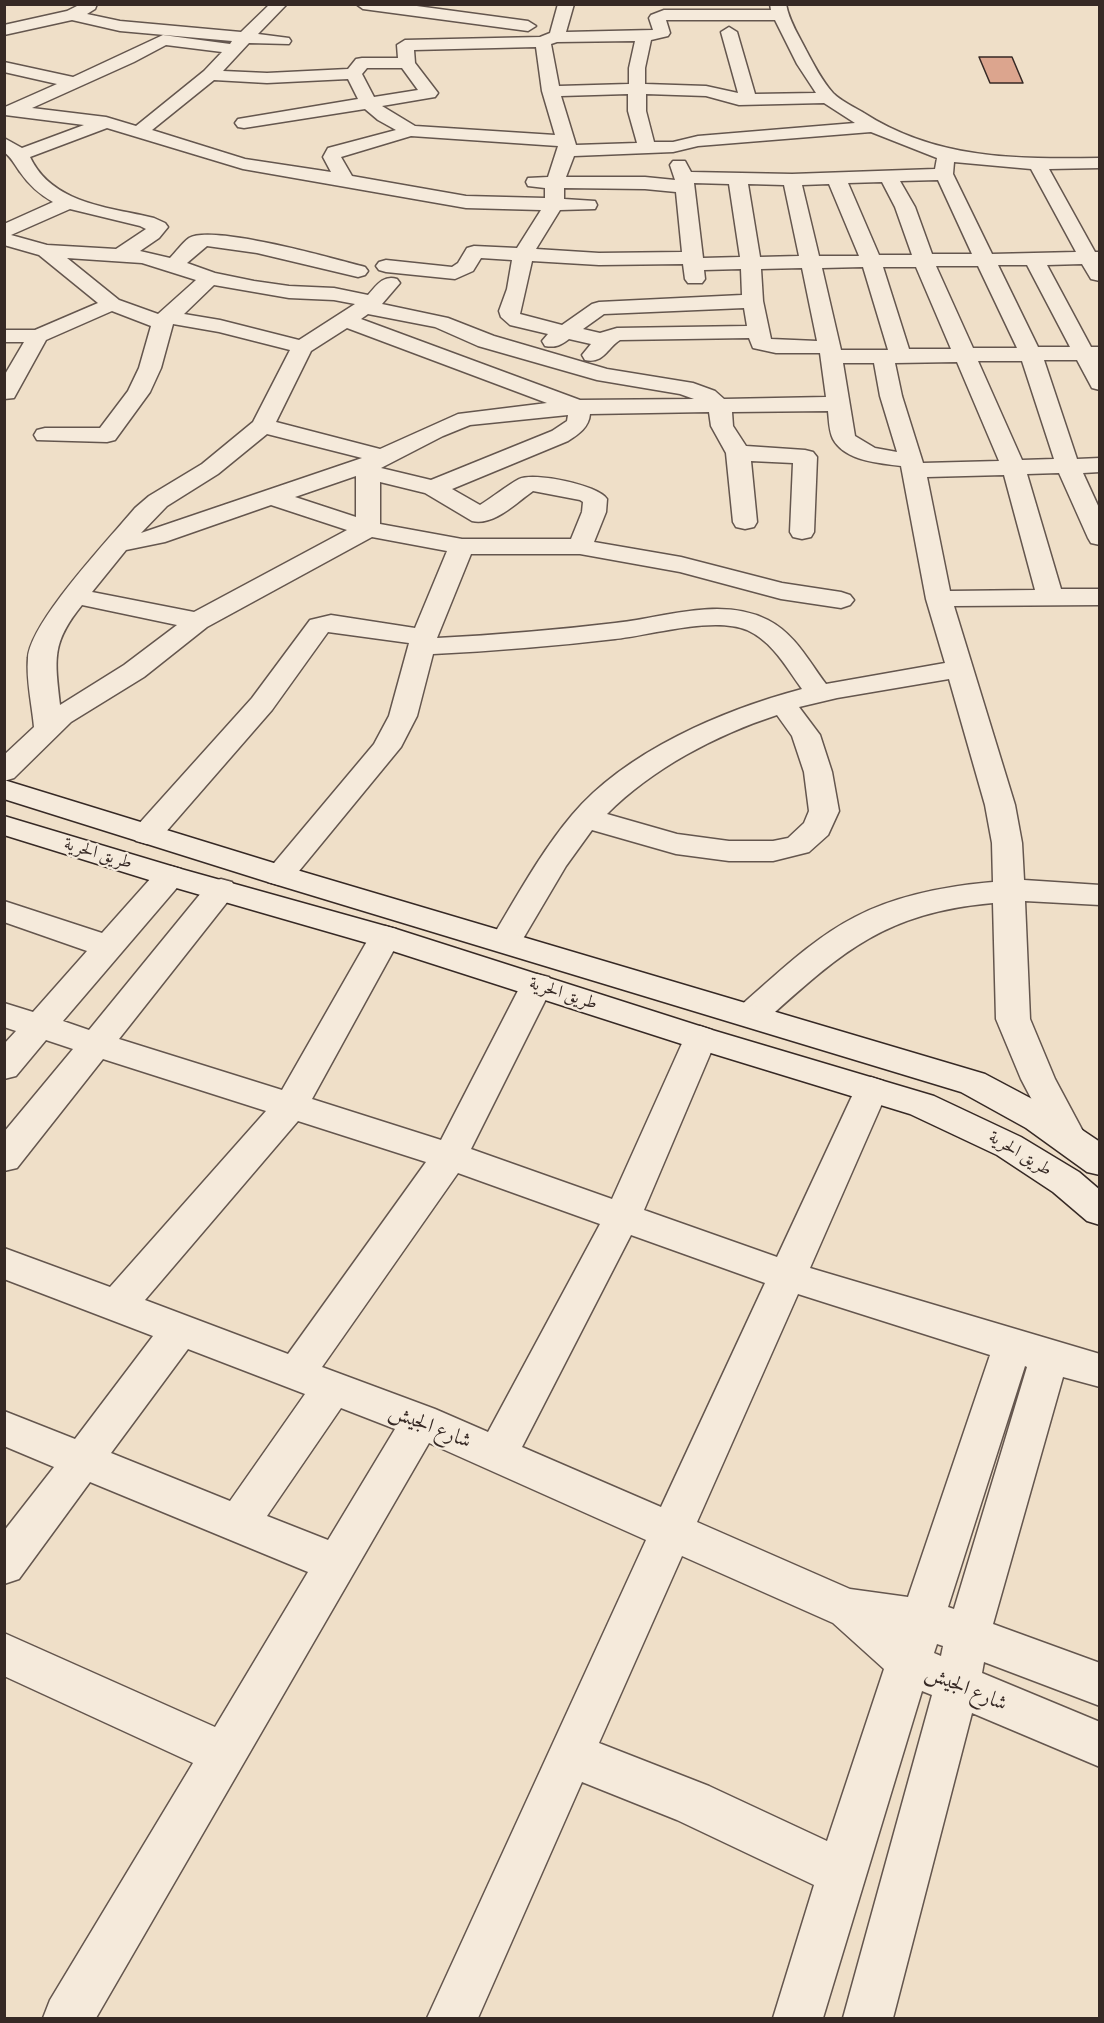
<!DOCTYPE html>
<html>
<head>
<meta charset="utf-8">
<style>
	body { margin:0 }
	#map { position:relative; width:1104px; height:2023px; overflow:hidden; background:#efdfc8; font-family:Alegreya,serif }
	canvas { display:block }
	.frame { position:absolute; inset:0; border:6px solid #362925; pointer-events:none }
</style>
</head>
<body>
<div id="map">
<canvas width="1104" height="2023"></canvas>
<div class="frame"></div>
</div>
<script>
const c = document.querySelector('canvas').getContext('2d');
c.lineJoin = 'round';
function fill(path, color) { c.fillStyle = color; c.fill(path, 'evenodd'); }
function stroke(path, color, width, dash) { c.strokeStyle = color; c.lineWidth = width; c.lineCap = dash ? 'butt' : 'round'; c.setLineDash(dash || []); c.stroke(path); }
function write(font, color, halo, rows, align = 'center') {
  c.font = font + ' Alegreya,Amiri,serif'; c.lineWidth = 4.5; c.setLineDash([]); c.textBaseline = 'middle'; c.strokeStyle = halo; c.fillStyle = color; for (const [text, x, y, turn = 0] of rows) {
    c.save(); c.translate(x, y); c.rotate((+turn || 0) * Math.PI / 180); c.textAlign = isNaN(turn) ? turn : align; if (halo) c.strokeText(text, 0, 0); c.fillText(text, 0, 0); c.restore();
  }
}
const building = new Path2D(`
	M 979,57 L 1012,57 L 1023,83 L 990,83 Z`);
fill(building, '#dca58e');
stroke(building, '#362925', 1.5);
const street = new Path2D(`
	M 81,4 L 97,4 L 95,9 L 87,14 L 120,21 L 241,32 L 270,4 L 287,4 L 258,34 L 289,38 L 291,41 L 289,44 L 249,43 L 223,71 L 267,73 L 348,69 L 356,59 L 362,58 L 398,58 L 397,45 L 405,40 L 540,37 L 550,33 L 558,4 L 574,4 L 566,32 L 653,30 L 649,18 L 651,15 L 664,10 L 771,10 L 770,4 L 786,4 C 789,21 799,36 806,50 C 814,65 822,81 833,93 C 841,101 854,107 864,113 C 937,160 1016,159 1100,158 L 1100,168 L 1049,169 L 1095,252 L 1100,252 L 1100,281 L 1091,279 L 1082,264 L 1047,265 L 1091,347 L 1100,347 L 1100,390 L 1092,388 L 1077,360 L 1044,360 L 1077,459 L 1100,458 L 1100,472 L 1083,473 L 1100,510 L 1100,545 L 1091,543 L 1088,538 L 1059,473 L 1027,474 L 1061,589 L 1100,589 L 1100,605 L 954,606 L 1015,805 L 1022,843 L 1024,880 L 1100,885 L 1100,905 L 1025,901 L 1030,1019 L 1055,1079 L 1086,1137 L 1080,1146 L 1068,1150 L 1056,1146 L 1021,1079 L 996,1019 L 993,903 C 883,913 842,952 763,1023 L 751,1027 L 739,1023 L 734,1015 L 739,1007 C 776,975 812,939 855,917 C 897,895 947,886 993,882 L 992,843 L 985,805 L 949,679 L 837,698 L 799,707 L 820,735 L 832,772 L 839,811 L 828,835 L 809,852 L 773,861 L 729,861 L 676,854 L 592,830 L 566,866 L 517,949 L 506,952 L 495,949 L 490,941 C 516,898 540,853 572,815 C 626,751 723,710 802,689 C 786,667 773,642 747,630 C 713,616 652,635 615,639 C 555,646 494,651 433,654 L 417,716 L 401,747 L 290,882 L 279,885 L 268,882 L 264,875 L 374,744 L 389,716 L 409,643 L 328,632 L 272,710 L 158,841 L 147,844 L 136,841 L 132,834 L 136,827 L 252,698 L 310,620 L 331,615 L 415,628 L 447,551 L 372,537 L 207,627 L 144,677 L 71,722 L 14,778 L 4,781 L 4,755 L 34,727 C 32,705 26,680 28,658 C 30,622 110,538 135,508 L 149,496 L 202,464 L 253,422 L 290,350 L 219,332 L 173,324 L 161,368 L 150,392 L 115,440 L 107,442 L 37,440 L 34,435 L 37,430 L 45,428 L 100,428 L 128,391 L 139,368 L 151,326 L 112,311 L 46,340 L 14,398 L 4,399 L 4,376 L 24,342 L 4,342 L 4,330 L 35,330 L 98,303 L 39,255 L 4,245 L 4,224 L 53,202 C 39,194 29,185 20,172 C 14,164 12,158 4,152 L 4,138 L 22,148 L 84,125 L 5,115 L 5,107 L 57,84 L 4,72 L 4,62 L 73,77 L 163,35 L 230,44 L 232,41 L 120,31 L 72,20 L 4,35 L 4,25 L 67,11 ZM 666,20 L 775,20 L 797,64 L 816,93 L 755,94 L 737,32 L 729,27 L 721,32 L 738,93 L 706,86 L 645,84 L 645,68 L 651,40 L 668,36 L 670,33 ZM 635,41 L 629,68 L 629,84 L 559,86 L 551,44 L 557,42 ZM 166,45 L 222,52 L 204,71 L 136,126 L 106,117 L 32,108 L 134,62 ZM 536,47 L 542,91 L 555,135 L 415,126 L 382,106 L 429,98 L 435,97 L 438,93 L 415,63 L 414,50 ZM 367,68 L 402,68 L 418,90 L 374,97 L 362,74 ZM 348,79 L 358,99 L 238,119 L 235,123 L 238,127 L 244,128 L 365,109 L 378,120 L 396,130 L 328,148 L 323,157 L 331,172 L 245,159 L 152,130 L 214,80 L 267,83 ZM 628,94 L 628,111 L 637,143 L 576,145 L 561,96 ZM 646,94 L 706,96 L 739,105 L 824,103 L 855,123 L 698,136 L 673,142 L 654,142 L 646,111 ZM 107,128 L 243,169 L 466,208 L 541,210 L 517,248 L 474,246 L 467,248 L 458,263 L 452,267 L 386,260 L 379,262 L 376,266 L 379,270 L 386,272 L 455,279 L 473,271 L 481,258 L 512,260 L 507,289 L 499,311 L 501,317 L 510,325 L 548,334 L 542,341 L 545,346 C 556,348 561,345 569,339 L 591,344 L 582,355 L 585,360 C 604,364 607,348 620,340 L 749,338 L 753,348 L 776,353 L 820,353 L 826,397 L 724,399 L 715,391 L 693,383 L 607,369 L 494,336 L 448,318 L 382,304 L 400,283 L 397,279 C 383,275 377,285 368,295 L 334,288 L 289,286 L 254,281 L 215,273 L 187,263 L 207,246 L 257,253 L 358,277 L 365,275 L 368,271 L 365,267 C 335,259 212,224 189,238 C 182,243 176,252 170,258 L 140,251 L 159,238 L 168,227 L 165,223 L 154,218 C 109,207 52,204 30,157 ZM 871,132 L 937,158 L 935,169 L 792,174 L 691,172 L 685,161 L 673,161 L 670,165 L 675,180 L 645,177 L 566,177 L 574,156 L 673,152 L 698,146 ZM 411,136 L 558,146 L 548,177 L 528,178 L 526,182 L 528,186 L 545,188 L 545,198 L 466,196 L 352,176 L 341,157 ZM 954,162 L 1031,169 L 1076,252 L 992,254 L 953,174 ZM 938,180 L 972,254 L 932,254 L 915,207 L 900,181 ZM 882,182 L 895,207 L 912,255 L 879,255 L 848,183 ZM 694,183 L 729,184 L 740,257 L 703,258 ZM 748,184 L 784,185 L 799,256 L 760,257 ZM 829,184 L 859,256 L 819,256 L 802,185 ZM 564,188 L 645,189 L 676,192 L 682,252 L 599,253 L 536,249 L 560,210 L 595,209 L 597,205 L 595,201 L 564,199 ZM 70,209 L 140,226 L 146,229 L 116,249 L 47,245 L 11,235 ZM 67,258 L 142,263 L 196,280 L 158,314 L 119,300 ZM 532,261 L 599,265 L 683,264 L 685,279 L 688,283 L 702,283 L 705,279 L 704,270 L 741,269 L 742,295 L 599,302 L 592,304 L 562,325 L 520,314 ZM 998,265 L 1027,265 L 1070,347 L 1038,347 ZM 936,266 L 978,266 L 1017,348 L 973,348 ZM 863,267 L 888,350 L 841,350 L 822,268 ZM 883,267 L 916,267 L 951,349 L 909,349 ZM 802,268 L 817,341 L 771,339 L 763,301 L 761,269 ZM 214,285 L 289,298 L 334,300 L 355,304 L 299,340 L 220,320 L 184,314 ZM 744,308 L 747,326 L 617,328 L 600,333 L 583,329 L 604,314 ZM 368,314 L 435,327 L 478,346 L 597,380 L 680,394 L 694,399 L 580,400 L 361,319 ZM 347,328 L 547,403 L 458,414 L 380,449 L 276,422 L 311,351 ZM 978,361 L 1022,361 L 1054,459 L 1022,460 ZM 957,362 L 999,461 L 923,463 L 902,396 L 895,363 ZM 843,363 L 874,363 L 880,396 L 897,452 L 875,448 L 855,436 ZM 828,411 C 829,420 829,431 833,439 C 845,461 879,463 901,466 L 926,599 L 945,663 L 826,684 C 808,660 795,634 768,620 C 721,596 664,618 615,623 C 556,630 496,635 437,638 L 471,554 L 580,554 L 680,572 L 781,599 L 841,608 L 850,605 L 854,600 L 850,595 L 841,592 L 782,583 L 681,557 L 594,542 L 606,512 L 607,499 C 598,485 535,472 519,479 C 506,486 493,497 480,505 L 452,489 L 568,441 C 579,434 589,427 590,414 L 709,412 L 711,426 L 726,453 L 733,522 L 736,527 L 745,529 L 754,527 L 757,522 L 751,461 L 793,463 L 790,532 L 793,537 L 802,539 L 811,537 L 814,532 L 817,457 L 813,452 L 805,450 L 746,446 L 733,426 L 732,412 ZM 568,415 L 567,421 L 552,431 L 431,480 L 381,468 L 443,436 L 470,425 ZM 267,434 L 362,458 L 141,533 L 167,506 L 218,474 ZM 1004,475 L 1035,590 L 950,591 L 927,477 ZM 356,476 L 356,517 L 295,497 ZM 380,482 L 425,493 L 472,521 C 494,526 516,503 533,491 L 580,500 L 583,502 L 582,512 L 571,539 L 462,539 L 380,524 ZM 271,505 L 347,530 L 194,612 L 92,592 L 126,550 L 165,542 ZM 82,605 L 177,625 L 124,665 L 60,705 C 55,659 51,643 82,605 ZM 777,715 L 792,736 L 804,772 L 809,811 L 804,823 L 788,838 L 773,841 L 729,841 L 677,834 L 607,814 C 653,768 716,735 777,715 Z
	M 356,4 L 402,4 L 528,21 L 536,26 L 528,31 L 363,9 Z
	M 170,866 L 181,869 L 185,876 L 181,883 L 63,1021 L 89,1030 L 210,882 L 221,879 L 232,882 L 236,889 L 232,896 L 119,1039 L 282,1090 L 374,929 L 385,926 L 396,929 L 401,937 L 312,1099 L 441,1140 L 525,977 L 537,974 L 549,977 L 553,985 L 471,1149 L 612,1199 L 688,1030 L 700,1026 L 712,1030 L 717,1038 L 644,1210 L 777,1257 L 859,1081 L 871,1077 L 883,1081 L 888,1090 L 810,1268 L 1100,1354 L 1100,1387 L 1063,1377 L 993,1624 L 1100,1663 L 1100,1706 L 984,1662 L 982,1673 L 1100,1722 L 1100,1767 L 972,1713 L 893,2018 L 843,2018 L 932,1695 L 922,1691 L 823,2018 L 773,2018 L 814,1885 L 677,1820 L 582,1782 L 478,2018 L 427,2018 L 646,1540 L 429,1443 L 96,2018 L 43,2018 L 50,2000 L 193,1763 L 4,1676 L 4,1633 L 215,1727 L 308,1572 L 90,1482 L 19,1579 L 4,1584 L 4,1531 L 54,1467 L 4,1446 L 4,1411 L 75,1439 L 153,1336 L 4,1279 L 4,1248 L 110,1287 L 266,1111 L 103,1059 L 17,1168 L 4,1171 L 4,1132 L 73,1049 L 46,1040 L 16,1076 L 4,1079 L 4,1044 L 16,1031 L 4,1027 L 4,1003 L 33,1012 L 87,951 L 4,922 L 4,901 L 102,933 L 159,869 ZM 298,1121 L 426,1162 L 288,1354 L 145,1300 ZM 458,1173 L 600,1224 L 488,1432 L 435,1409 L 322,1367 ZM 631,1235 L 765,1283 L 661,1507 L 522,1447 ZM 798,1294 L 990,1355 L 908,1597 L 850,1589 L 697,1522 ZM 188,1349 L 305,1394 L 230,1501 L 111,1453 ZM 1025,1366 L 1027,1367 L 954,1609 L 948,1607 ZM 341,1408 L 395,1429 L 328,1540 L 267,1516 ZM 682,1556 L 833,1623 L 884,1669 L 827,1841 L 709,1786 L 599,1743 ZM 937,1644 L 943,1646 L 941,1656 L 934,1653 Z`);
const secondary = new Path2D(`
	M 4,780 L 290,868 L 985,1074 L 1051,1109 L 1100,1142 L 1100,1175 L 1087,1172 L 1026,1128 L 961,1092 L 268,882 L 4,799 Z
	M 4,816 L 181,869 L 396,929 L 712,1030 L 934,1096 L 1021,1137 L 1079,1172 L 1100,1190 L 1100,1225 L 1087,1221 L 1053,1192 L 997,1155 L 910,1114 L 688,1046 L 374,945 L 159,883 L 4,835 Z`);
stroke(street, '#64564e', 3);
stroke(secondary, '#362925', 3);
fill(street, '#f5eadb');
fill(secondary, '#f5eadb');
write('18px', '#362925', '#f5eadb', [
	["طريق الحرية",98,854,17],
	["طريق الحرية",563,994,18],
	["طريق الحرية",1020,1154,31]
]);
write('21px', '#362925', '#f5eadb', [
	["شارع الجيش",430,1427,22],
	["شارع الجيش",966,1689,23]
]);
</script>
</body>
</html>
